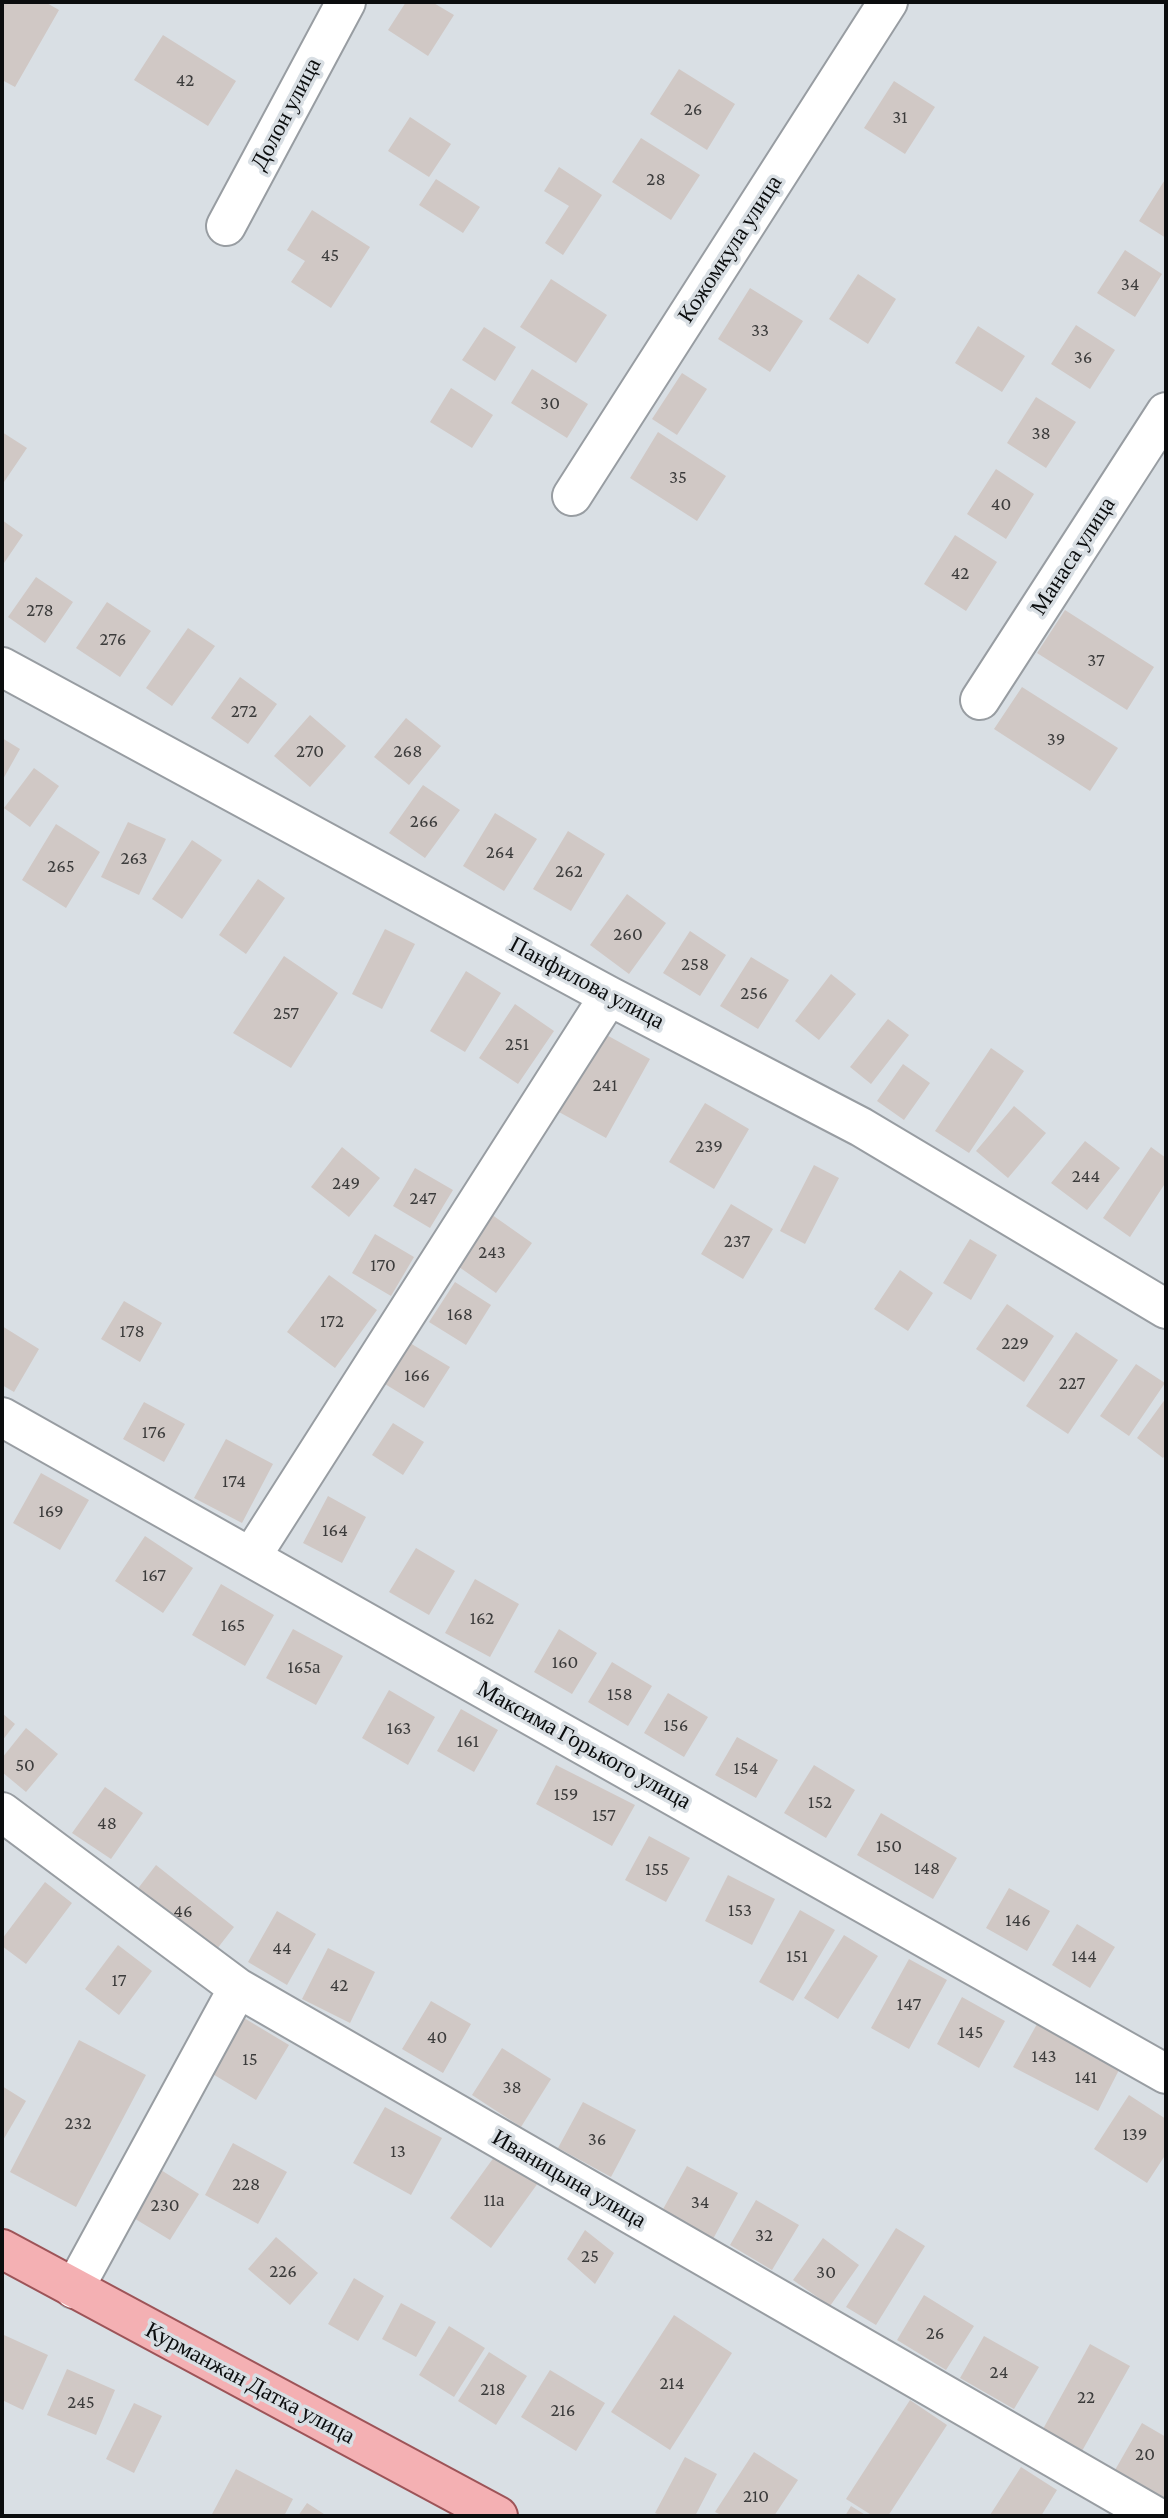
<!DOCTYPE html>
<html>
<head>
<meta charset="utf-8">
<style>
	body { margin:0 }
	#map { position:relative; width:1168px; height:2518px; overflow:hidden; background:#d9dfe4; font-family:"Crimson Pro",serif }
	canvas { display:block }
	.frame { position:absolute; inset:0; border:4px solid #0b0d0e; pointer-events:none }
</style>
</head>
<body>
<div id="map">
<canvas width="1168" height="2518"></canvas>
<div class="frame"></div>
</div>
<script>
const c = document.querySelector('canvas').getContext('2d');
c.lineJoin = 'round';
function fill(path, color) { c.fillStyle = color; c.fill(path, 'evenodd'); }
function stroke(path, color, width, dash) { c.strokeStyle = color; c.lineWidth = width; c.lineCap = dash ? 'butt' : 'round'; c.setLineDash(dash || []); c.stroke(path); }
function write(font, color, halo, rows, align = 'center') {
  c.font = font + ' "Crimson Pro",serif'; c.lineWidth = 7; c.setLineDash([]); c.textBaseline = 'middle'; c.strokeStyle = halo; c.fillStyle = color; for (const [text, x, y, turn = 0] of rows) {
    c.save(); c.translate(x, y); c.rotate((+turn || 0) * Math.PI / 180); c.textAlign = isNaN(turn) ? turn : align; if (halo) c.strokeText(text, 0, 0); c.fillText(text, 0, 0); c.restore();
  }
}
fill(new Path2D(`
	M 2,2 L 45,2 L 59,10 L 15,87 L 2,80 Z
	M 406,2 L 432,2 L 454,15 L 428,56 L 388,30 Z
	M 163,35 L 236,81 L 208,126 L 134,80 Z
	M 679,69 L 735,104 L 707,150 L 650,114 Z
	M 894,81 L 935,107 L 905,154 L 864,128 Z
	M 410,117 L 451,144 L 429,177 L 388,151 Z
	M 641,138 L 700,175 L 671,220 L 612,182 Z
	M 559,167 L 602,195 L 563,255 L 545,243 L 569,206 L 544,191 Z
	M 1166,178 L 1166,238 L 1139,221 Z
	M 436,179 L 480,207 L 463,233 L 419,205 Z
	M 312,210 L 370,247 L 331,308 L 291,282 L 305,261 L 287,250 Z
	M 1125,250 L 1162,274 L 1135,317 L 1097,293 Z
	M 858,274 L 896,299 L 868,344 L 829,319 Z
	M 551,279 L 607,315 L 576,363 L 520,327 Z
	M 750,288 L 803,321 L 770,372 L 718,339 Z
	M 1076,325 L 1115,350 L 1090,389 L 1051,364 Z
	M 978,326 L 1025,356 L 1002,392 L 955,363 Z
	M 484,327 L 516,347 L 495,381 L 462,360 Z
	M 532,369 L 588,404 L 567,438 L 511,403 Z
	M 682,373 L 707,389 L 677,435 L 652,419 Z
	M 451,388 L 493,415 L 472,448 L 430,422 Z
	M 1036,397 L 1076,422 L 1046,468 L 1007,443 Z
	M 2,432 L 27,448 L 2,485 Z
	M 658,432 L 726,476 L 697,521 L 630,478 Z
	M 996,469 L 1034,494 L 1006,539 L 967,514 Z
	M 2,520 L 23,535 L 2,566 Z
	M 955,535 L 997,562 L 966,611 L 924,584 Z
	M 36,577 L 73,602 L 45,643 L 8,617 Z
	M 107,602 L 151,631 L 120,677 L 76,648 Z
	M 1065,610 L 1154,667 L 1127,710 L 1037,653 Z
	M 188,628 L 215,646 L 172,706 L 146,688 Z
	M 240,677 L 277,704 L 248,744 L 211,718 Z
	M 1022,687 L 1118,748 L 1090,791 L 994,729 Z
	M 310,715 L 346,746 L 310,787 L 274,756 Z
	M 406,718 L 441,746 L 409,785 L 374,757 Z
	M 2,738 L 20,749 L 2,781 Z
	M 34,768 L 59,786 L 30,827 L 4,808 Z
	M 423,785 L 460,810 L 425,858 L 389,833 Z
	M 495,813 L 537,839 L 504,891 L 463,866 Z
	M 128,822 L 166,839 L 139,895 L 101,877 Z
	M 56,824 L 100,852 L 66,908 L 22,880 Z
	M 568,831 L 605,854 L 571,911 L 533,889 Z
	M 192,840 L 222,860 L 182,919 L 152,899 Z
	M 258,879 L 285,898 L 246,954 L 219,935 Z
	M 627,894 L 666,923 L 629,974 L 590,945 Z
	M 385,929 L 415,944 L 382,1009 L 352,994 Z
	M 690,931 L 726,955 L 700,996 L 663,973 Z
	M 284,956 L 338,993 L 291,1068 L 233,1033 Z
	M 751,957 L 789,980 L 758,1029 L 720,1006 Z
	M 466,971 L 501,993 L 465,1052 L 430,1031 Z
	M 831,974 L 856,994 L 819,1040 L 795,1021 Z
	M 515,1004 L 554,1031 L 518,1084 L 479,1058 Z
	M 888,1019 L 909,1035 L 871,1084 L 850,1067 Z
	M 603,1033 L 650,1059 L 606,1138 L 559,1112 Z
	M 991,1048 L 1024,1071 L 969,1153 L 935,1131 Z
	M 903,1064 L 930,1083 L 904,1120 L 877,1101 Z
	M 705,1103 L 749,1129 L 714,1189 L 669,1162 Z
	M 1014,1106 L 1046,1133 L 1008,1178 L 976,1151 Z
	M 1085,1141 L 1120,1168 L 1087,1210 L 1051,1183 Z
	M 342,1147 L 380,1178 L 349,1217 L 311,1187 Z
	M 1151,1147 L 1166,1158 L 1166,1182 L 1130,1237 L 1103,1218 Z
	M 814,1165 L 839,1178 L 805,1244 L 780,1231 Z
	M 415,1168 L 453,1190 L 430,1228 L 393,1206 Z
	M 731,1204 L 773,1229 L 743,1279 L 701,1254 Z
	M 488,1212 L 532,1243 L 496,1293 L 452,1262 Z
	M 375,1234 L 414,1257 L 391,1296 L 352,1273 Z
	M 970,1239 L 997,1255 L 971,1300 L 943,1283 Z
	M 900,1270 L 933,1293 L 908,1331 L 874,1309 Z
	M 329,1275 L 377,1310 L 335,1368 L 287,1332 Z
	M 455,1282 L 491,1305 L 466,1345 L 429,1322 Z
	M 124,1301 L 162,1323 L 140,1362 L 101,1339 Z
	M 1007,1304 L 1054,1336 L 1024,1382 L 976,1349 Z
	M 2,1326 L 39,1349 L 14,1392 L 2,1385 Z
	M 1076,1332 L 1118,1360 L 1068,1434 L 1026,1406 Z
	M 410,1343 L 450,1367 L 424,1408 L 385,1384 Z
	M 1136,1364 L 1165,1383 L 1129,1436 L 1100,1416 Z
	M 1166,1398 L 1166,1454 L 1163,1458 L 1137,1438 Z
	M 144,1402 L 185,1424 L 164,1462 L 123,1439 Z
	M 393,1423 L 424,1442 L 403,1475 L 372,1455 Z
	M 226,1439 L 273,1464 L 242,1523 L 194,1498 Z
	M 41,1473 L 89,1500 L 60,1550 L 13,1523 Z
	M 328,1496 L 366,1517 L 342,1563 L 303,1543 Z
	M 145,1536 L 193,1568 L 163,1613 L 115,1581 Z
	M 416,1548 L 455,1571 L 429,1615 L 389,1592 Z
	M 475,1579 L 519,1604 L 490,1657 L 445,1633 Z
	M 221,1584 L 274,1615 L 245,1666 L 192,1635 Z
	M 293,1629 L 343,1656 L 316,1705 L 266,1678 Z
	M 559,1629 L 597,1653 L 572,1694 L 534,1672 Z
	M 612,1662 L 652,1686 L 628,1726 L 588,1702 Z
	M 389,1690 L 435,1717 L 408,1765 L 362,1738 Z
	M 668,1693 L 708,1717 L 684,1757 L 644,1733 Z
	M 461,1709 L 498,1730 L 474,1772 L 437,1751 Z
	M 2,1713 L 15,1724 L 2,1741 Z
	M 26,1728 L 58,1754 L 26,1792 L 2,1772 L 2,1758 Z
	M 737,1737 L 778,1760 L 756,1798 L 715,1775 Z
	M 556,1765 L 635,1805 L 612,1846 L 536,1804 Z
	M 814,1765 L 855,1790 L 826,1838 L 784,1813 Z
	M 105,1787 L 143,1813 L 111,1859 L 72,1833 Z
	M 881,1813 L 957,1858 L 933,1899 L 857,1855 Z
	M 649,1836 L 690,1858 L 666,1902 L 625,1880 Z
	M 156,1865 L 234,1927 L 210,1958 L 133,1895 Z
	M 728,1875 L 775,1899 L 752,1945 L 705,1921 Z
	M 45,1882 L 72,1903 L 26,1964 L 2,1946 L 2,1939 Z
	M 1009,1888 L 1050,1911 L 1027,1951 L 986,1928 Z
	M 800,1910 L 835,1930 L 793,2001 L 759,1982 Z
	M 277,1911 L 316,1934 L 287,1985 L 248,1962 Z
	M 1077,1924 L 1115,1947 L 1090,1988 L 1052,1965 Z
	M 844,1935 L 878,1956 L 838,2019 L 804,1998 Z
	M 118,1945 L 152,1971 L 119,2015 L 85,1989 Z
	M 328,1948 L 375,1972 L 350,2023 L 302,1999 Z
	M 909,1959 L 947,1980 L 909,2049 L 871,2028 Z
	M 962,1997 L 1005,2021 L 979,2068 L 937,2044 Z
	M 431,2001 L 471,2024 L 443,2073 L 402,2049 Z
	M 244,2018 L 289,2045 L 256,2100 L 211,2073 Z
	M 1037,2024 L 1120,2068 L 1098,2111 L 1013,2067 Z
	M 79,2040 L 146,2075 L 76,2207 L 10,2172 Z
	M 502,2048 L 551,2079 L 521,2127 L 472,2095 Z
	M 2,2086 L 26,2101 L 2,2142 Z
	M 1129,2095 L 1166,2119 L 1166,2154 L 1147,2183 L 1094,2149 Z
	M 583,2102 L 636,2130 L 611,2177 L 558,2148 Z
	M 385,2107 L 442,2138 L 411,2195 L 353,2163 Z
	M 233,2143 L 287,2172 L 258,2224 L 205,2195 Z
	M 497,2153 L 538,2183 L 491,2248 L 450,2218 Z
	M 687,2166 L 738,2193 L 713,2239 L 662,2211 Z
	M 161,2170 L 199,2194 L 170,2240 L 132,2217 Z
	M 756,2200 L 799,2225 L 772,2270 L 730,2245 Z
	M 896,2228 L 925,2246 L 876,2325 L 846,2307 Z
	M 585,2230 L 614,2253 L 595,2284 L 567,2259 Z
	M 276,2237 L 318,2273 L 290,2305 L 248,2269 Z
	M 823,2238 L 859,2265 L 830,2306 L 793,2280 Z
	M 354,2278 L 384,2296 L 358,2341 L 328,2324 Z
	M 924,2295 L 974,2326 L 946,2370 L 897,2340 Z
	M 401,2303 L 436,2322 L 416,2357 L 382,2339 Z
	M 674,2315 L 732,2353 L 670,2450 L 611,2412 Z
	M 449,2326 L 485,2348 L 454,2397 L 419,2375 Z
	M 4,2335 L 48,2355 L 23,2410 L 2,2400 Z
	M 984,2336 L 1039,2367 L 1014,2409 L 960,2378 Z
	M 1090,2344 L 1130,2366 L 1082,2451 L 1043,2429 Z
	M 489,2352 L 527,2376 L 496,2425 L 458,2401 Z
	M 67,2369 L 115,2390 L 96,2435 L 47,2415 Z
	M 550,2370 L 605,2403 L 576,2451 L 521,2417 Z
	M 910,2400 L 947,2425 L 888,2516 L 873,2516 L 846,2499 Z
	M 134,2403 L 162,2416 L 134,2473 L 106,2459 Z
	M 1142,2423 L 1166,2437 L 1166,2494 L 1163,2499 L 1115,2470 Z
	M 754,2452 L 798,2480 L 774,2516 L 723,2516 L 715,2512 Z
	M 685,2457 L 717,2474 L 695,2516 L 662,2516 L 655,2513 Z
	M 1021,2467 L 1057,2490 L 1041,2516 L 993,2516 L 990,2515 Z
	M 236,2469 L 293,2499 L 284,2516 L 211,2516 Z
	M 307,2503 L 327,2516 L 298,2516 Z
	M 851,2506 L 867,2516 L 845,2516 Z`), '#d0c8c5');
const minor = new Path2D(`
	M 226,226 L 346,2
	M 572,496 L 888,2
	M 2,667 L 609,996 L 861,1127 L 1166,1309
	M 980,700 L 1166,412
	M 2,1417 L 1166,2074
	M 251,1557 L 609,996
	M 2,1812 L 238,1988 L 1155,2516
	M 74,2289 L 238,1988`);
const primary = new Path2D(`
	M 2,2249 L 498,2516`);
stroke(minor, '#989da2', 42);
stroke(primary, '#9d5458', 42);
stroke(minor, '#fff', 38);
stroke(primary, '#f4b0b3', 38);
write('19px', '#3c3c3c', null, [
	["42",185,80],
	["26",693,109],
	["31",900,117],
	["28",656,179],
	["45",330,255],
	["34",1130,284],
	["33",760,330],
	["36",1083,357],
	["30",550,403],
	["38",1041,433],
	["35",678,477],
	["40",1001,504],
	["42",960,573],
	["278",40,610],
	["276",113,639],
	["37",1096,660],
	["272",244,711],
	["39",1056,739],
	["270",310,751],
	["268",408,751],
	["266",424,821],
	["264",500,852],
	["263",134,858],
	["265",61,866],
	["262",569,871],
	["260",628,934],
	["258",695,964],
	["256",754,993],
	["257",286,1013],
	["251",517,1044],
	["241",605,1085],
	["239",709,1146],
	["244",1086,1176],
	["249",346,1183],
	["247",423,1198],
	["237",737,1241],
	["243",492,1252],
	["170",383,1265],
	["168",460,1314],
	["172",332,1321],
	["178",132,1331],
	["229",1015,1343],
	["166",417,1375],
	["227",1072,1383],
	["176",154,1432],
	["174",234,1481],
	["169",51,1511],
	["164",335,1530],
	["167",154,1575],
	["162",482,1618],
	["165",233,1625],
	["160",565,1662],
	["165а",304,1667],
	["158",620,1694],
	["156",676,1725],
	["163",399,1728],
	["161",468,1741],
	["50",25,1765],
	["154",746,1768],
	["159",566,1794],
	["152",820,1802],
	["157",604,1815],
	["48",107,1823],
	["150",889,1846],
	["148",927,1868],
	["155",657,1869],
	["153",740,1910],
	["46",183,1911],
	["146",1018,1920],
	["44",282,1948],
	["151",797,1956],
	["144",1084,1956],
	["17",119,1980],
	["42",339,1985],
	["147",909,2004],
	["145",971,2032],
	["40",437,2037],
	["143",1044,2056],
	["15",250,2059],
	["141",1086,2077],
	["38",512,2087],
	["232",78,2123],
	["139",1135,2134],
	["36",597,2139],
	["13",398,2151],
	["228",246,2184],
	["11а",494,2200],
	["34",700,2202],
	["230",165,2205],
	["32",764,2235],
	["25",590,2256],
	["226",283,2271],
	["30",826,2272],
	["26",935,2333],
	["24",999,2372],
	["214",672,2383],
	["218",493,2389],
	["22",1086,2397],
	["245",81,2402],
	["216",563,2410],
	["20",1145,2454],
	["210",756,2496]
]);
write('23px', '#0b0d0e', '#d9dfe4', [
	["Долон улица",286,114,-62],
	["Кожомкула улица",730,249,-57],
	["Манаса улица",1073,556,-57],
	["Панфилова улица",587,983,28],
	["Максима Горького улица",584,1745,29],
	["Иваницына улица",569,2179,30],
	["Курманжан Датка улица",250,2383,28]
]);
</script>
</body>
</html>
